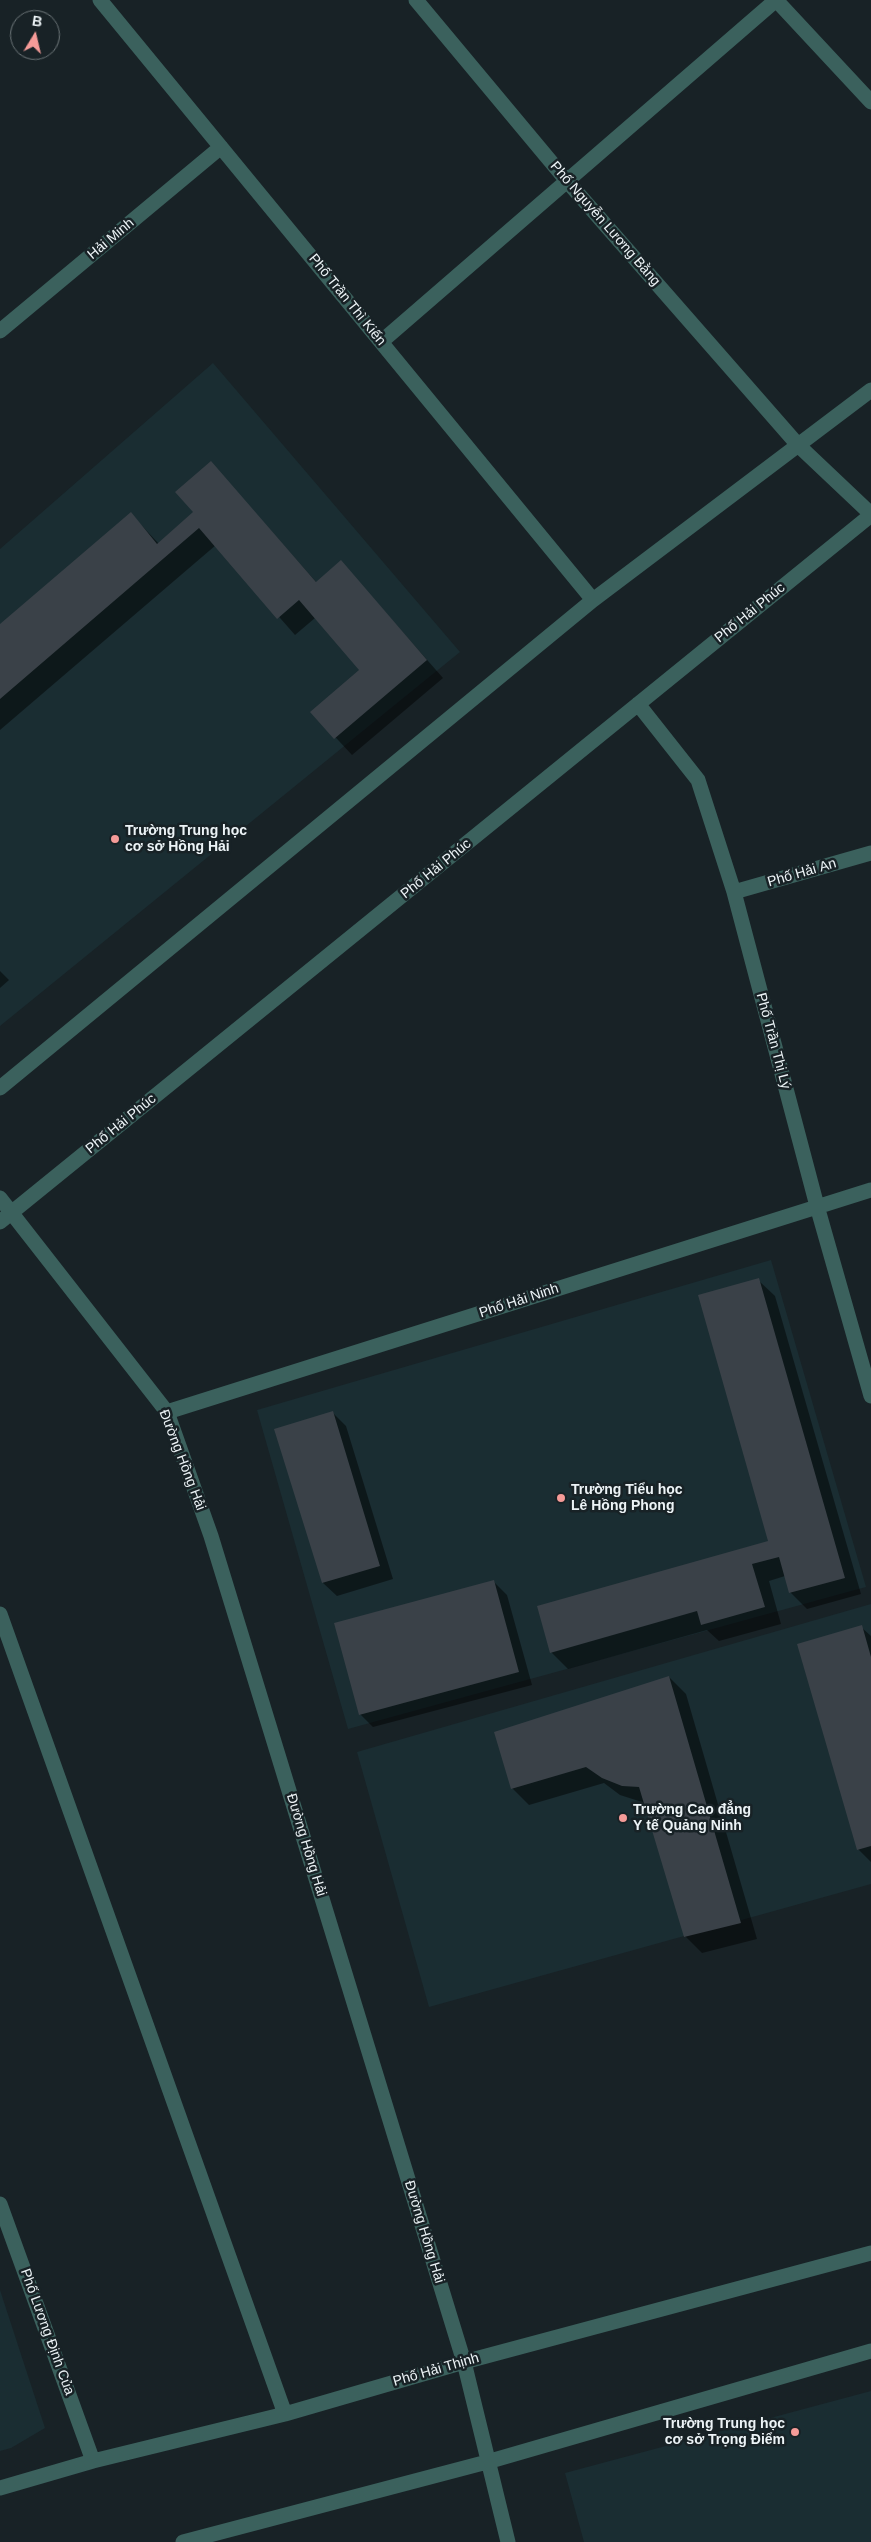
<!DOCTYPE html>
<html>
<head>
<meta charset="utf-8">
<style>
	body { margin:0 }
	#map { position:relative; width:871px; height:2542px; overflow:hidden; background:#182226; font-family:Arial,sans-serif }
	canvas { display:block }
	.north { position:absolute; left:10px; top:10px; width:50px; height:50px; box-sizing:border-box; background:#182226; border:1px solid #6d7679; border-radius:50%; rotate:9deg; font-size:14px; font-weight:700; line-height:20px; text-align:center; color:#ecf3f6 }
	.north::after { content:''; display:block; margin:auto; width:18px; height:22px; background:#f59b98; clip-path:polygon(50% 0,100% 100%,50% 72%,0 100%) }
</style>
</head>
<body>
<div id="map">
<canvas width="871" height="2542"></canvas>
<div class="north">B</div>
</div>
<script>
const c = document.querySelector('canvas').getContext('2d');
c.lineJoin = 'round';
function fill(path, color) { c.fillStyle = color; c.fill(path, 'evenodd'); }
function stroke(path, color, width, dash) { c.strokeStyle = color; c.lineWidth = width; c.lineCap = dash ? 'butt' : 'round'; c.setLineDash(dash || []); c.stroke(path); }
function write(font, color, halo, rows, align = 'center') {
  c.font = font + ' Arial,sans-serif'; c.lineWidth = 5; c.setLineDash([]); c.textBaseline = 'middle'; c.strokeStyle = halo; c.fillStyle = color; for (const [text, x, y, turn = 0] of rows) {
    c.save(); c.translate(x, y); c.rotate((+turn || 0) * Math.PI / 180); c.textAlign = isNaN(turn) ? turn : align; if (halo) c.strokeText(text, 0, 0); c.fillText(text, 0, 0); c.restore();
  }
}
fill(new Path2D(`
	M 213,363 L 460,652 L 0,1026 L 0,549 Z
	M 771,1260 L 866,1587 L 348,1729 L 257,1410 Z
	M 871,1604 L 871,1884 L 429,2007 L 357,1752 Z
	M 0,2290 L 45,2428 L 11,2448 L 0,2451 Z
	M 871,2391 L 871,2542 L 584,2542 L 565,2473 Z`), '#1a2d32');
fill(new Path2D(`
	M 211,463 L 317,583 L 341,562 L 443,678 L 352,755 L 312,712 L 361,670 L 315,618 L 295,635 L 216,545 L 0,730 L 0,626 L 131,514 L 159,544 L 195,513 Z
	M 0,971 L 9,980 L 0,988 Z
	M 758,1280 L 775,1296 L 861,1594 L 807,1609 L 790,1592 L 785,1576 L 769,1581 L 781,1624 L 719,1641 L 707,1630 L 568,1669 L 551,1652 L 770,1542 Z
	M 332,1412 L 346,1426 L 393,1579 L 337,1596 L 323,1583 L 276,1430 Z
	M 494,1582 L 507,1595 L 532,1685 L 373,1727 L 360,1714 Z
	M 861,1627 L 871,1636 L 871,1862 L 858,1849 Z
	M 669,1677 L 686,1694 L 757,1939 L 702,1953 L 685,1936 L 645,1803 L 620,1795 L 604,1783 L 529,1805 L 512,1788 Z`), '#0007');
fill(new Path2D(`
	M 211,461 L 316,582 L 341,560 L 427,660 L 334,739 L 310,712 L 359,670 L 299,600 L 277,619 L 199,528 L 0,699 L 0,624 L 131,512 L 157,544 L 193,512 L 175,492 Z
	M 759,1278 L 845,1578 L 789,1593 L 779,1557 L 752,1564 L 765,1607 L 701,1625 L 697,1611 L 550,1653 L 537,1606 L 768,1541 L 698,1295 Z
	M 333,1411 L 380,1566 L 322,1583 L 274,1429 Z
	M 494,1580 L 519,1672 L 359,1715 L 334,1623 Z
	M 862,1625 L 871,1657 L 871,1846 L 857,1850 L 797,1644 Z
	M 669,1676 L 741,1923 L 684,1937 L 639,1787 L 622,1786 L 602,1778 L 586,1767 L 511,1789 L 494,1732 Z`), '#3a4148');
stroke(new Path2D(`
	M 100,0 L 593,600
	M 416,0 L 567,181 L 798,445 L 871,514
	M 776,0 L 871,102
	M 0,331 L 221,147
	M 381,342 L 776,0
	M 638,704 L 698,780 L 734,892 L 817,1206 L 871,1396
	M 734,892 L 871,853
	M 0,1088 L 593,600 L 871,390
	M 0,1198 L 167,1412 L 211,1536 L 464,2362 L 508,2542
	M 0,1222 L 871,515
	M 167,1412 L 871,1190
	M 0,1614 L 285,2414
	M 0,2204 L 93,2461
	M 0,2488 L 93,2461 L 285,2414 L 464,2362 L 871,2253
	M 183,2542 L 487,2462 L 871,2351`), '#3b615d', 15);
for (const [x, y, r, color] of [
	[115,839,5,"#f59b98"],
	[561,1498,5,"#f59b98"],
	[623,1818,5,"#f59b98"],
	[795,2432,5,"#f59b98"]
]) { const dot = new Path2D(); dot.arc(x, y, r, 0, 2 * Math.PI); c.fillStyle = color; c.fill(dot); stroke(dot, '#182226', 2); }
write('14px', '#ecf3f6', '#182226', [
	["Phố Nguyễn Lương Bằng",605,224,49],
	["Hải Minh",111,239,-40],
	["Phố Trần Thì Kiến",347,300,51],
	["Phố Hải Phúc",750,613,-39],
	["Phố Hải Phúc",436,869,-39],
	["Phố Hải An",802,873,-16],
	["Phố Trần Thị Lý",773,1041,75],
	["Phố Hải Phúc",121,1124,-39],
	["Phố Hải Ninh",519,1301,-18],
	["Đường Hồng Hải",182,1460,69],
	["Đường Hồng Hải",306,1845,73],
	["Đường Hồng Hải",424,2232,73],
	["Phố Lương Định Của",47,2332,70],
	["Phố Hải Thịnh",436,2370,-16]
]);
write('bold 14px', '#ecf3f6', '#182226', [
	["Trường Trung học",125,831],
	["cơ sở Hồng Hải",125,847],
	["Trường Tiểu học",571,1490],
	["Lê Hồng Phong",571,1506],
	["Trường Cao đẳng",633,1810],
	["Y tế Quảng Ninh",633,1826],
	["Trường Trung học",785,2424,"right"],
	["cơ sở Trọng Điểm",785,2440,"right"]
], 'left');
</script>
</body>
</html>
